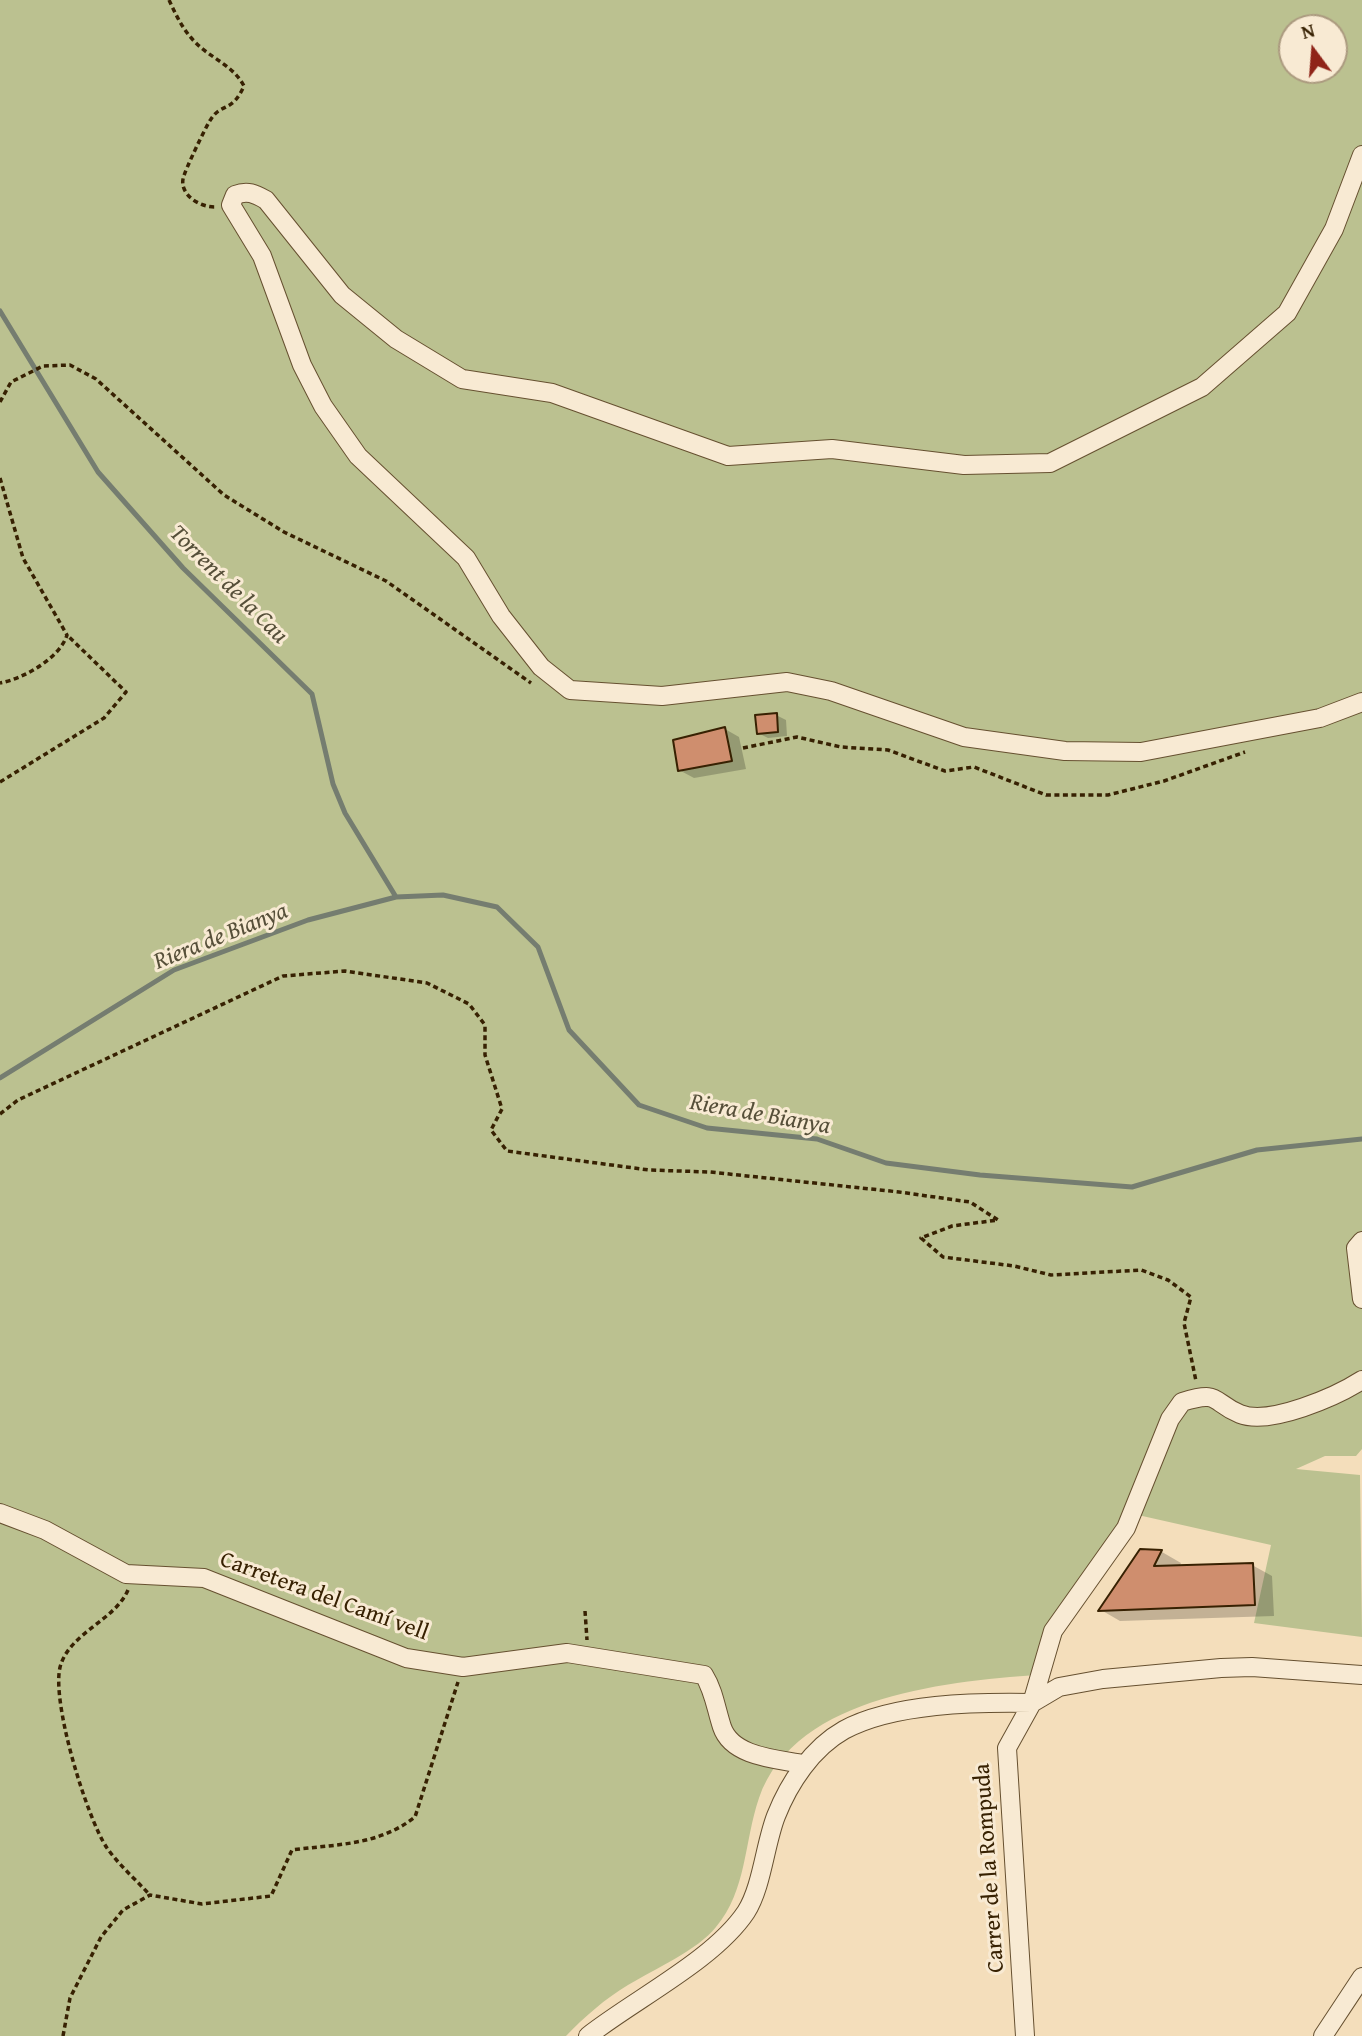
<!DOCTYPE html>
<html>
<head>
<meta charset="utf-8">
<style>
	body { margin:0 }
	#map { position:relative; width:1362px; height:2036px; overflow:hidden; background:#f4debb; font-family:"Gentium Book Plus",serif }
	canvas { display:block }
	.north { position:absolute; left:1278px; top:14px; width:70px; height:70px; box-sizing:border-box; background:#f8ead3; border:2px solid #ab9a7f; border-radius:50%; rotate:344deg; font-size:19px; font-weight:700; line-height:28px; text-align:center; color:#372102 }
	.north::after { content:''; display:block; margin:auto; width:24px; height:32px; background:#8f2418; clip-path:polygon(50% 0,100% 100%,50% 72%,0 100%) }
</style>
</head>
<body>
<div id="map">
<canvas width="1362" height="2036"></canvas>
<div class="north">N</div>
</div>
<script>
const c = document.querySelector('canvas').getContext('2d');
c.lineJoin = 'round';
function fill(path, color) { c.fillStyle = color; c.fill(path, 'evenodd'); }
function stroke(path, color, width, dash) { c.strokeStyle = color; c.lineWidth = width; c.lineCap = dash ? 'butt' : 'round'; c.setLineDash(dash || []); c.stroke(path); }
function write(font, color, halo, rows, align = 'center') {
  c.font = font + ' "Gentium Book Plus",serif'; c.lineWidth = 6; c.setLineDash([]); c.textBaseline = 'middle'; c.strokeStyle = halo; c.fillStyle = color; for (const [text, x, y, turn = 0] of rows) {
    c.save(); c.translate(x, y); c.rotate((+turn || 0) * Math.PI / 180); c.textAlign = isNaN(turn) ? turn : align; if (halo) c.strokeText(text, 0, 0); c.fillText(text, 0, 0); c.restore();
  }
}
fill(new Path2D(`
	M 0,0 L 1362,0 L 1362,1449 L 1356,1456 L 1325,1456 L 1296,1469 L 1360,1475 L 1362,1637 L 1254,1623 L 1271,1545 L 1138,1515 L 1066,1625 L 1048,1674 C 953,1681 796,1693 759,1798 C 744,1842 747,1890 716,1927 C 698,1950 653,1970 628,1985 C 606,1998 583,2018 566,2036 L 0,2036 ZM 1292,28 L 1334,28 L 1334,70 L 1292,70 Z`), '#bbc190');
fill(new Path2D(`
	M 776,715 L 786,720 L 787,736 L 768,738 L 758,733 Z
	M 725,729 L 739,737 L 746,769 L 694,778 L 679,770 Z
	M 1141,1551 L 1162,1552 L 1181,1563 L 1179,1567 L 1252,1565 L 1272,1576 L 1274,1616 L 1120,1621 L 1101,1610 Z`), '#0003');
stroke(new Path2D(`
	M 0,311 L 98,472 L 183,568 L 312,694 L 333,784 L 345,813 L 396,897
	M 0,1078 L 174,970 L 308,920 L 396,897 L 443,895 L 497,907 L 538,947 L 569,1030 L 639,1105 L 707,1128 L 817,1139 L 886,1163 L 980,1175 L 1132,1187 L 1257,1150 L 1362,1139`), '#757d70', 5);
const building = new Path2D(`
	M 777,713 L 778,732 L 757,734 L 755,715 Z
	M 725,727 L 732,761 L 678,771 L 673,740 Z
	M 1140,1549 L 1162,1550 L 1154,1566 L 1253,1563 L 1255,1605 L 1098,1611 Z`);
fill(building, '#cf8e6e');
stroke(building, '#372102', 2);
const street = new Path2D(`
	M 1362,155 L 1334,229 L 1287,313 L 1202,387 L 1050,463 L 964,465 L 832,449 L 728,456 L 552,393 L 462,379 L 396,339 L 342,295 L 266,200 C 255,194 248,190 235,195 L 231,205 L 262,256 L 302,365 L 323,406 L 358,456 L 466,558 L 501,616 L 541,667 L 570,690 L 662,696 L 787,682 L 831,691 L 964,737 L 1065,751 L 1141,752 L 1320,718 L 1362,702
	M 1362,1241 L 1356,1248 L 1362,1299
	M 0,1513 L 45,1530 L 126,1574 L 204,1578 L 406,1658 L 463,1667 L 567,1653 L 704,1675 C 714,1691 716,1709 722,1727 C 732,1757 777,1759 803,1764
	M 1032,1703 L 1059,1687 L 1103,1679 L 1221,1668 L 1252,1667 L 1362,1675
	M 588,2036 C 635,1999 714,1960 746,1912 C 762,1887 765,1844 776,1816 C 789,1783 812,1748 844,1730 C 894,1703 976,1702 1032,1703
	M 1025,2036 L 1007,1748 L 1032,1703 L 1053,1631 L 1126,1528 L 1170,1419 L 1182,1402 C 1221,1390 1211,1402 1240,1414 C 1270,1426 1337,1396 1362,1380
	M 1323,2036 L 1362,1977`);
stroke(street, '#665030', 20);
stroke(new Path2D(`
	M 169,0 C 176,15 183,30 195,42 C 210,58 233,65 244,86 C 232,113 221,103 211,119 C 206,126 184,172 183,179 C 180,196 202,208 216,207
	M 0,402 L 11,382 L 43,366 L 70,365 L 96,379 L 224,495 L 284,532 L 386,581 L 531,683
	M 0,478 L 23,558 L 67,635 C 60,658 23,679 0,683
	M 743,748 L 797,737 L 841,747 L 888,750 L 945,771 L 974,767 L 1046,795 L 1108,795 L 1164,781 L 1245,752
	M 0,782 L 104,718 L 126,692 L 67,635
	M 0,1114 L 18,1100 L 283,976 L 345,971 L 427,983 L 469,1004 L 485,1025 L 485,1055 L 502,1109 L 491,1130 L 507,1151 L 649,1170 L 710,1172 L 899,1192 L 970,1202 L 998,1220 L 952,1226 L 921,1238 L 943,1257 L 1014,1266 L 1051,1275 L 1141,1270 L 1168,1280 L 1191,1297 L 1184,1323 L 1196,1381
	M 128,1590 C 115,1620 72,1632 61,1664 C 49,1696 87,1819 107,1848 C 119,1865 136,1880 150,1895
	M 585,1611 L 587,1640
	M 63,2036 L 70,1998 L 101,1937 L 123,1910 L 150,1895 L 202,1904 L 271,1896 L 292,1850 C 336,1844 378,1846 415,1817 L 458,1682`), '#372102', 3.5, [5, 3.5]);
stroke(street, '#f8ead3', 18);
write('23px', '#372102', '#f8ead3', [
	["Carretera del Camí vell",324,1597,20],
	["Carrer de la Rompuda",990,1868,-94]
]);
write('italic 24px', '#564f39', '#f8ead3', [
	["Torrent de la Cau",228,585,45],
	["Riera de Bianya",221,937,-22],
	["Riera de Bianya",760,1115,10]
]);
</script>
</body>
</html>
